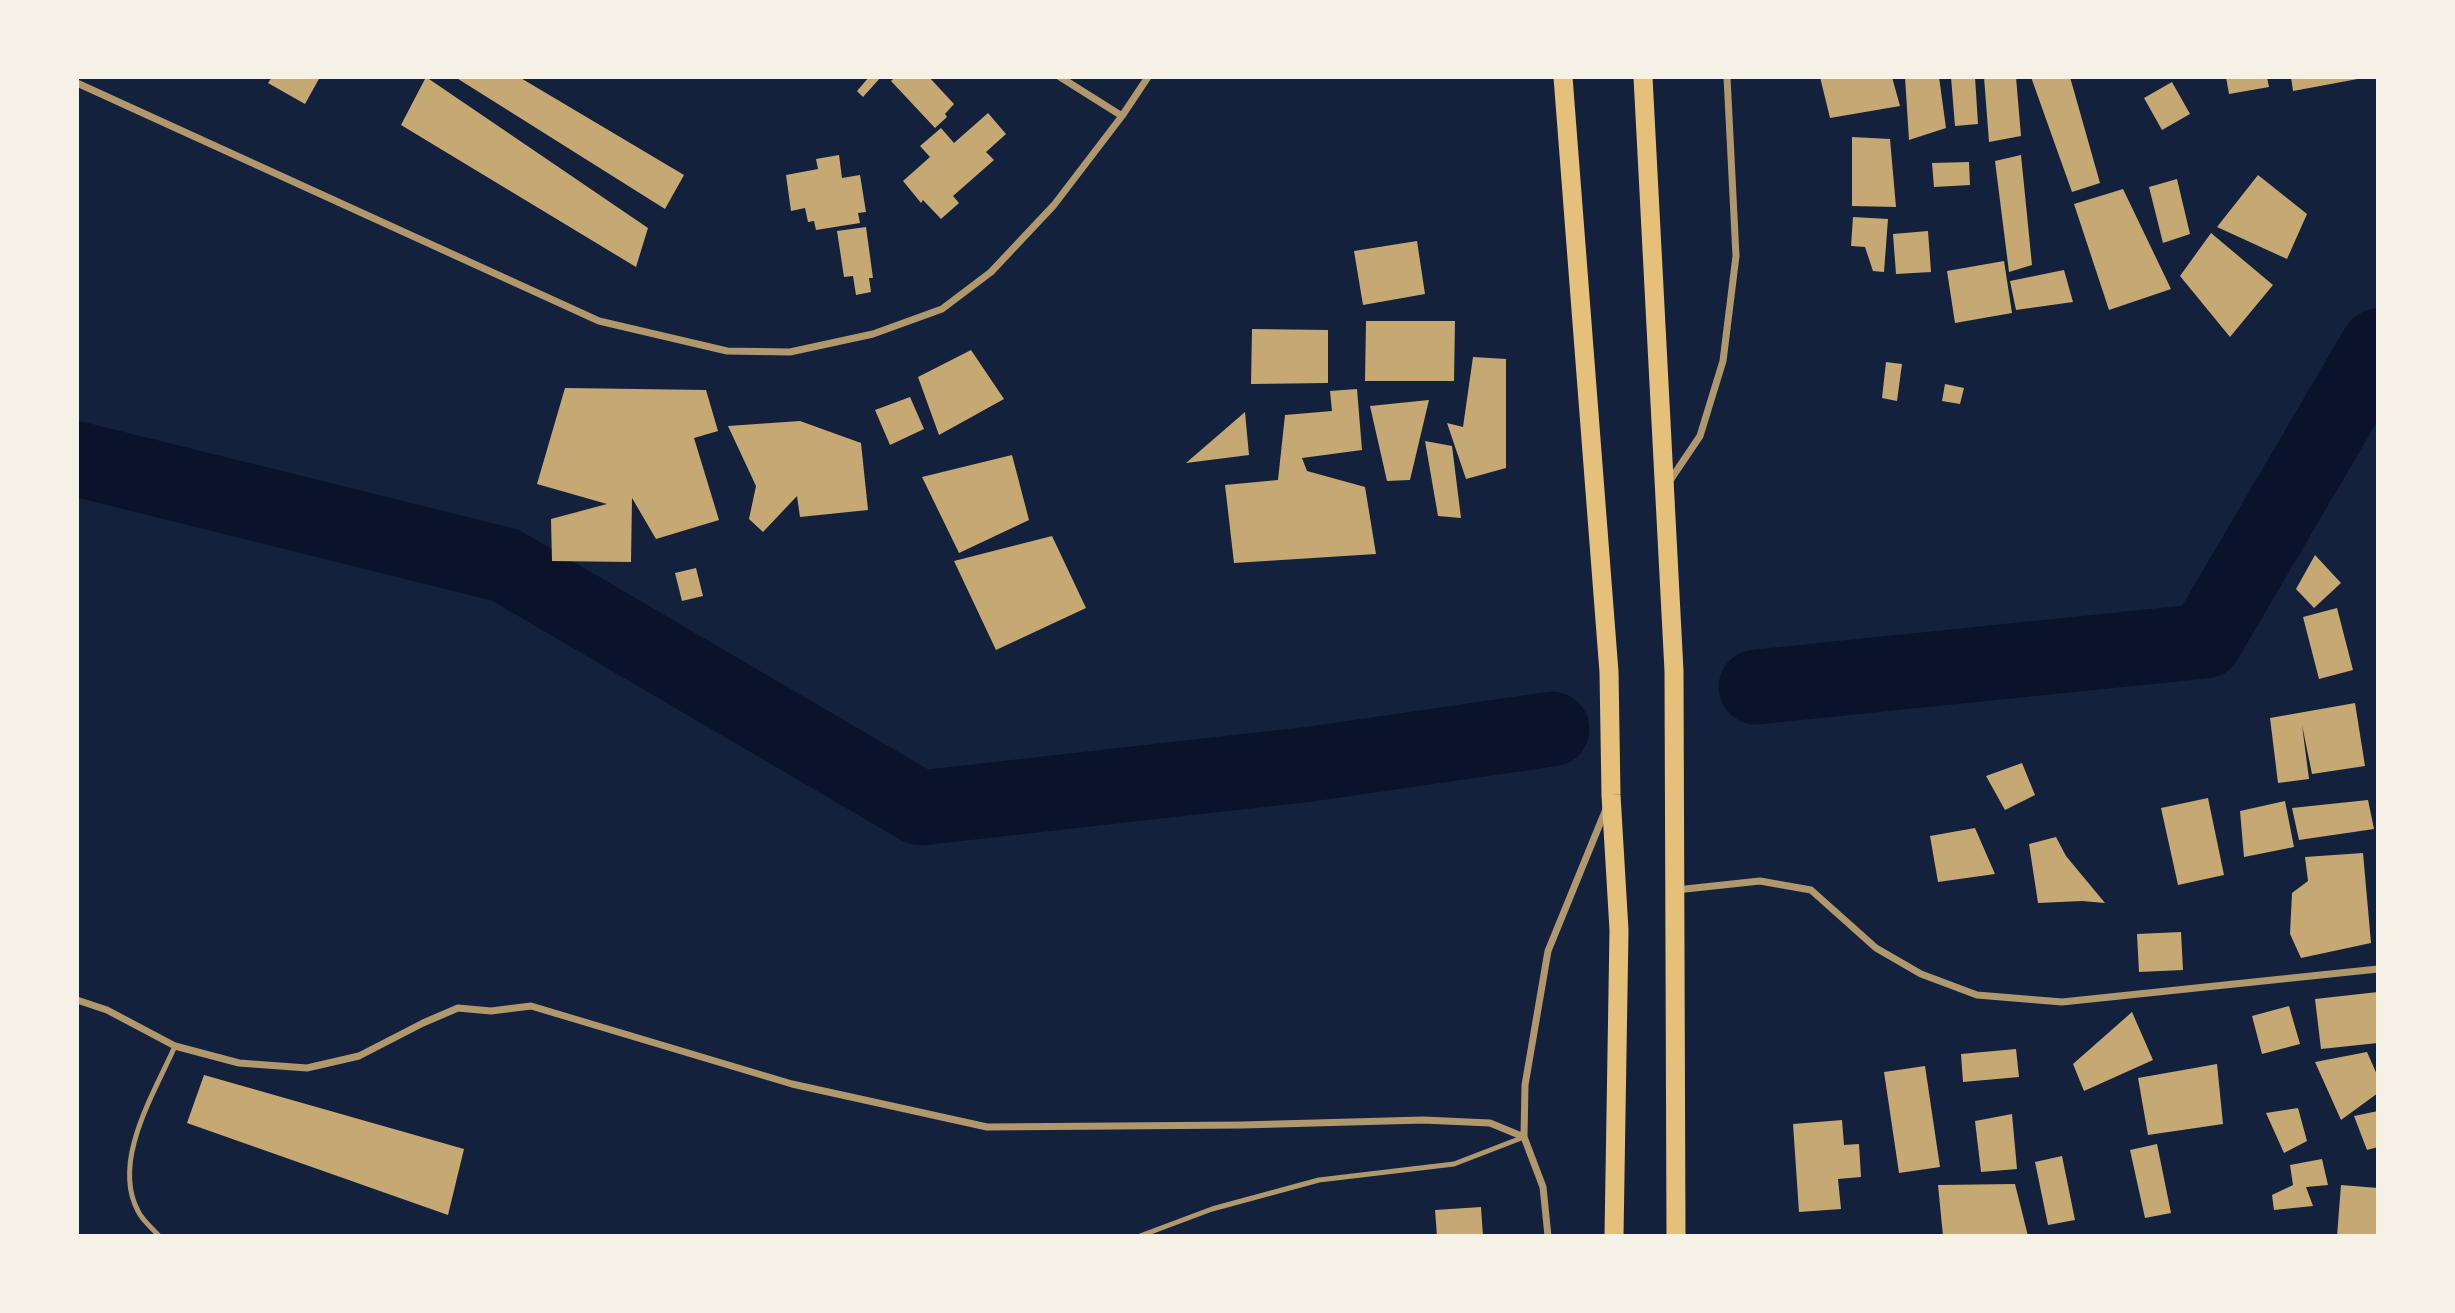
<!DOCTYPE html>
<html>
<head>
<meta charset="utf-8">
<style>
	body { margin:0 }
	#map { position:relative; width:2455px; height:1313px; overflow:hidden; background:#14213d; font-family:"Public Sans",sans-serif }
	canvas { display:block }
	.frame { position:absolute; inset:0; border:79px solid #f6f1e7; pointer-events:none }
</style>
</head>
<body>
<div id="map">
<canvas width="2455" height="1313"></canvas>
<div class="frame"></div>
</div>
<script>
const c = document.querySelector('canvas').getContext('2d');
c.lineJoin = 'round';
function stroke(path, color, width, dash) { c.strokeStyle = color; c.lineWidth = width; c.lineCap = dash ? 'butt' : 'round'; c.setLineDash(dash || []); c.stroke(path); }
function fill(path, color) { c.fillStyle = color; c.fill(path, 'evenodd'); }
stroke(new Path2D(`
	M 77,459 L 505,565 L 920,808 L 1311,764 L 1552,729
	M 1756,687 L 2205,641 L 2378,346`), '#0b132b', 75);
fill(new Path2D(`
	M 272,77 L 320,77 L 305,104 L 268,83 Z
	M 426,77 L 648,228 L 636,267 L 401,125 Z
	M 455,77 L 519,77 L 684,175 L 665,209 Z
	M 869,77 L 881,77 L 863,97 L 857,91 Z
	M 895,77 L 929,77 L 954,104 L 945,114 L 947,117 L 935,128 L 891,81 Z
	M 1820,77 L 1892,77 L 1900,106 L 1830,118 Z
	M 1905,77 L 1939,77 L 1946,128 L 1909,140 Z
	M 1951,77 L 1975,77 L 1978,124 L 1955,126 Z
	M 1984,77 L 2016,77 L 2021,136 L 1989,142 Z
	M 2031,77 L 2070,77 L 2100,183 L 2072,192 Z
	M 2226,77 L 2267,77 L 2269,87 L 2229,94 Z
	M 2291,77 L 2363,77 L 2363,78 L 2293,91 Z
	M 2172,82 L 2190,114 L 2162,130 L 2144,98 Z
	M 988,113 L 1006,134 L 986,152 L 994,160 L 953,196 L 959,203 L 941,219 L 923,200 L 921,203 L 903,181 L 930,157 L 920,146 L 941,128 L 954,143 Z
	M 1852,137 L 1890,139 L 1896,207 L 1852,206 Z
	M 839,155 L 842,178 L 860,175 L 866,212 L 858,213 L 860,223 L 816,230 L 814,221 L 808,222 L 805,208 L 791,211 L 786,175 L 818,169 L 816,159 Z
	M 2021,155 L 2032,265 L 2009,272 L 1995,161 Z
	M 1969,162 L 1970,185 L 1934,187 L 1932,163 Z
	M 2258,175 L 2307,214 L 2287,259 L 2217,227 Z
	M 2177,179 L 2190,234 L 2163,243 L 2149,187 Z
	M 2123,189 L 2171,289 L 2109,310 L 2074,204 Z
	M 1853,217 L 1888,219 L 1884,272 L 1873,271 L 1865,247 L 1851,246 Z
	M 866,227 L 873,278 L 869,278 L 871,292 L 856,295 L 853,276 L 844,277 L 837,231 Z
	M 1928,231 L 1931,272 L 1896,274 L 1893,234 Z
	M 2211,233 L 2273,285 L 2230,337 L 2180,276 Z
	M 1417,241 L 1425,294 L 1363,305 L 1354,251 Z
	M 2004,261 L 2012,313 L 1955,323 L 1947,271 Z
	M 2064,270 L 2073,302 L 2016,310 L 2010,281 Z
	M 1366,321 L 1455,321 L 1454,381 L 1365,381 Z
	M 1252,329 L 1328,330 L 1328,383 L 1251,384 Z
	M 971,350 L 1004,399 L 939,435 L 918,377 Z
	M 1473,357 L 1506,359 L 1506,468 L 1466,479 L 1447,423 L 1463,427 Z
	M 1886,362 L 1902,364 L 1897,401 L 1882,398 Z
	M 1945,384 L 1964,388 L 1960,404 L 1942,401 Z
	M 565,388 L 706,390 L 718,431 L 694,438 L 719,520 L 656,539 L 632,498 L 631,562 L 552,561 L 551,519 L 607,504 L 537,484 Z
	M 1357,389 L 1362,450 L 1302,458 L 1307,471 L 1365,487 L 1376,554 L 1234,563 L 1225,485 L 1278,480 L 1285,415 L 1332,411 L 1330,391 Z
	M 910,397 L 924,429 L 890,445 L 875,410 Z
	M 1429,400 L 1410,480 L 1387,481 L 1370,406 Z
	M 1245,412 L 1249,455 L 1186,463 Z
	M 800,421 L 861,443 L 868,510 L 800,517 L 797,496 L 763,532 L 749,519 L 756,486 L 728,426 Z
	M 1425,441 L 1452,446 L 1461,518 L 1438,516 Z
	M 1012,455 L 1029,520 L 959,553 L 922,477 Z
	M 1052,536 L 1086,608 L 996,650 L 954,561 Z
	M 2315,555 L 2341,583 L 2314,608 L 2296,589 Z
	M 696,568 L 703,596 L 682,601 L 675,573 Z
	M 2337,608 L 2353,670 L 2319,679 L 2303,617 Z
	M 2355,703 L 2365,766 L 2312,774 L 2302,725 L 2309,779 L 2278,783 L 2270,718 Z
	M 2022,763 L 2035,795 L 2005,810 L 1986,776 Z
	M 2208,798 L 2224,875 L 2178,885 L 2161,808 Z
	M 2368,800 L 2374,829 L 2299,840 L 2292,808 Z
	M 2285,801 L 2294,847 L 2244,857 L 2240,811 Z
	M 1975,828 L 1995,874 L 1938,882 L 1930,836 Z
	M 2056,837 L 2066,856 L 2105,903 L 2082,901 L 2038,903 L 2029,844 Z
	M 2363,853 L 2371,943 L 2301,958 L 2290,934 L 2292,893 L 2308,881 L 2305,857 Z
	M 2181,932 L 2183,970 L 2139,972 L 2137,934 Z
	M 2378,992 L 2378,1043 L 2321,1049 L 2315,999 Z
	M 2289,1006 L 2300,1044 L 2262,1054 L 2252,1016 Z
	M 2132,1012 L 2153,1060 L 2084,1091 L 2073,1064 Z
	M 2016,1049 L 2019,1077 L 1963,1082 L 1961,1054 Z
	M 2367,1052 L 2378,1077 L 2378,1093 L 2341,1120 L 2315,1062 Z
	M 2217,1064 L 2223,1124 L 2148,1135 L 2138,1078 Z
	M 1925,1066 L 1940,1167 L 1899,1173 L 1884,1072 Z
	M 204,1075 L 464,1149 L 448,1215 L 187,1123 Z
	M 2298,1108 L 2307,1141 L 2284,1153 L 2266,1113 Z
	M 2378,1111 L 2378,1147 L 2367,1150 L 2354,1116 Z
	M 2012,1114 L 2017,1169 L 1981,1172 L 1975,1121 Z
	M 1842,1120 L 1844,1145 L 1859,1144 L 1861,1177 L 1838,1179 L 1841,1209 L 1799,1212 L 1793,1124 Z
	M 2157,1144 L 2171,1213 L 2145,1218 L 2130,1150 Z
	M 2062,1156 L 2075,1220 L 2048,1225 L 2035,1162 Z
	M 2322,1159 L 2328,1185 L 2306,1187 L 2313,1206 L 2274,1210 L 2272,1195 L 2293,1185 L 2290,1165 Z
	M 2015,1184 L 2028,1236 L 1943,1236 L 1938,1185 Z
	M 2341,1185 L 2378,1188 L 2378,1236 L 2337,1236 Z
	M 1481,1207 L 1483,1236 L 1437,1236 L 1435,1210 Z`), '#c6a872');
stroke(new Path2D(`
	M 159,1236 C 152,1228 142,1220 138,1211 C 111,1161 155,1092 175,1046
	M 1140,1236 L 1212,1209 L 1319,1180 L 1454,1164 L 1524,1137`), '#b1986c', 5);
stroke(new Path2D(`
	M 1060,77 L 1122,116
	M 77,83 L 599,321 L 727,351 L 790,352 L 873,334 L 942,309 L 991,272 L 1054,205 L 1122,116 L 1148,77
	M 1669,482 L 1700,436 L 1723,361 L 1736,256 L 1727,77
	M 1676,890 L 1760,881 L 1811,890 L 1876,948 L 1921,974 L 1977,995 L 2062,1002 L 2378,969
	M 77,1000 L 107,1010 L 175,1046 L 239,1063 L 307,1068 L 359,1056 L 423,1023 L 458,1008 L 491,1011 L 531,1006 L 792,1084 L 987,1127 L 1242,1125 L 1423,1120 L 1490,1123 L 1524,1137 L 1543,1187 L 1548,1236
	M 1524,1137 L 1525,1085 L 1548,951 L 1606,809`), '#b1986c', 7);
stroke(new Path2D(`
	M 1563,77 L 1609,672 L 1611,795 L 1619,930 L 1614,1236
	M 1643,77 L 1674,671 L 1676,1236`), '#e5c07b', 19);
</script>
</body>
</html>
